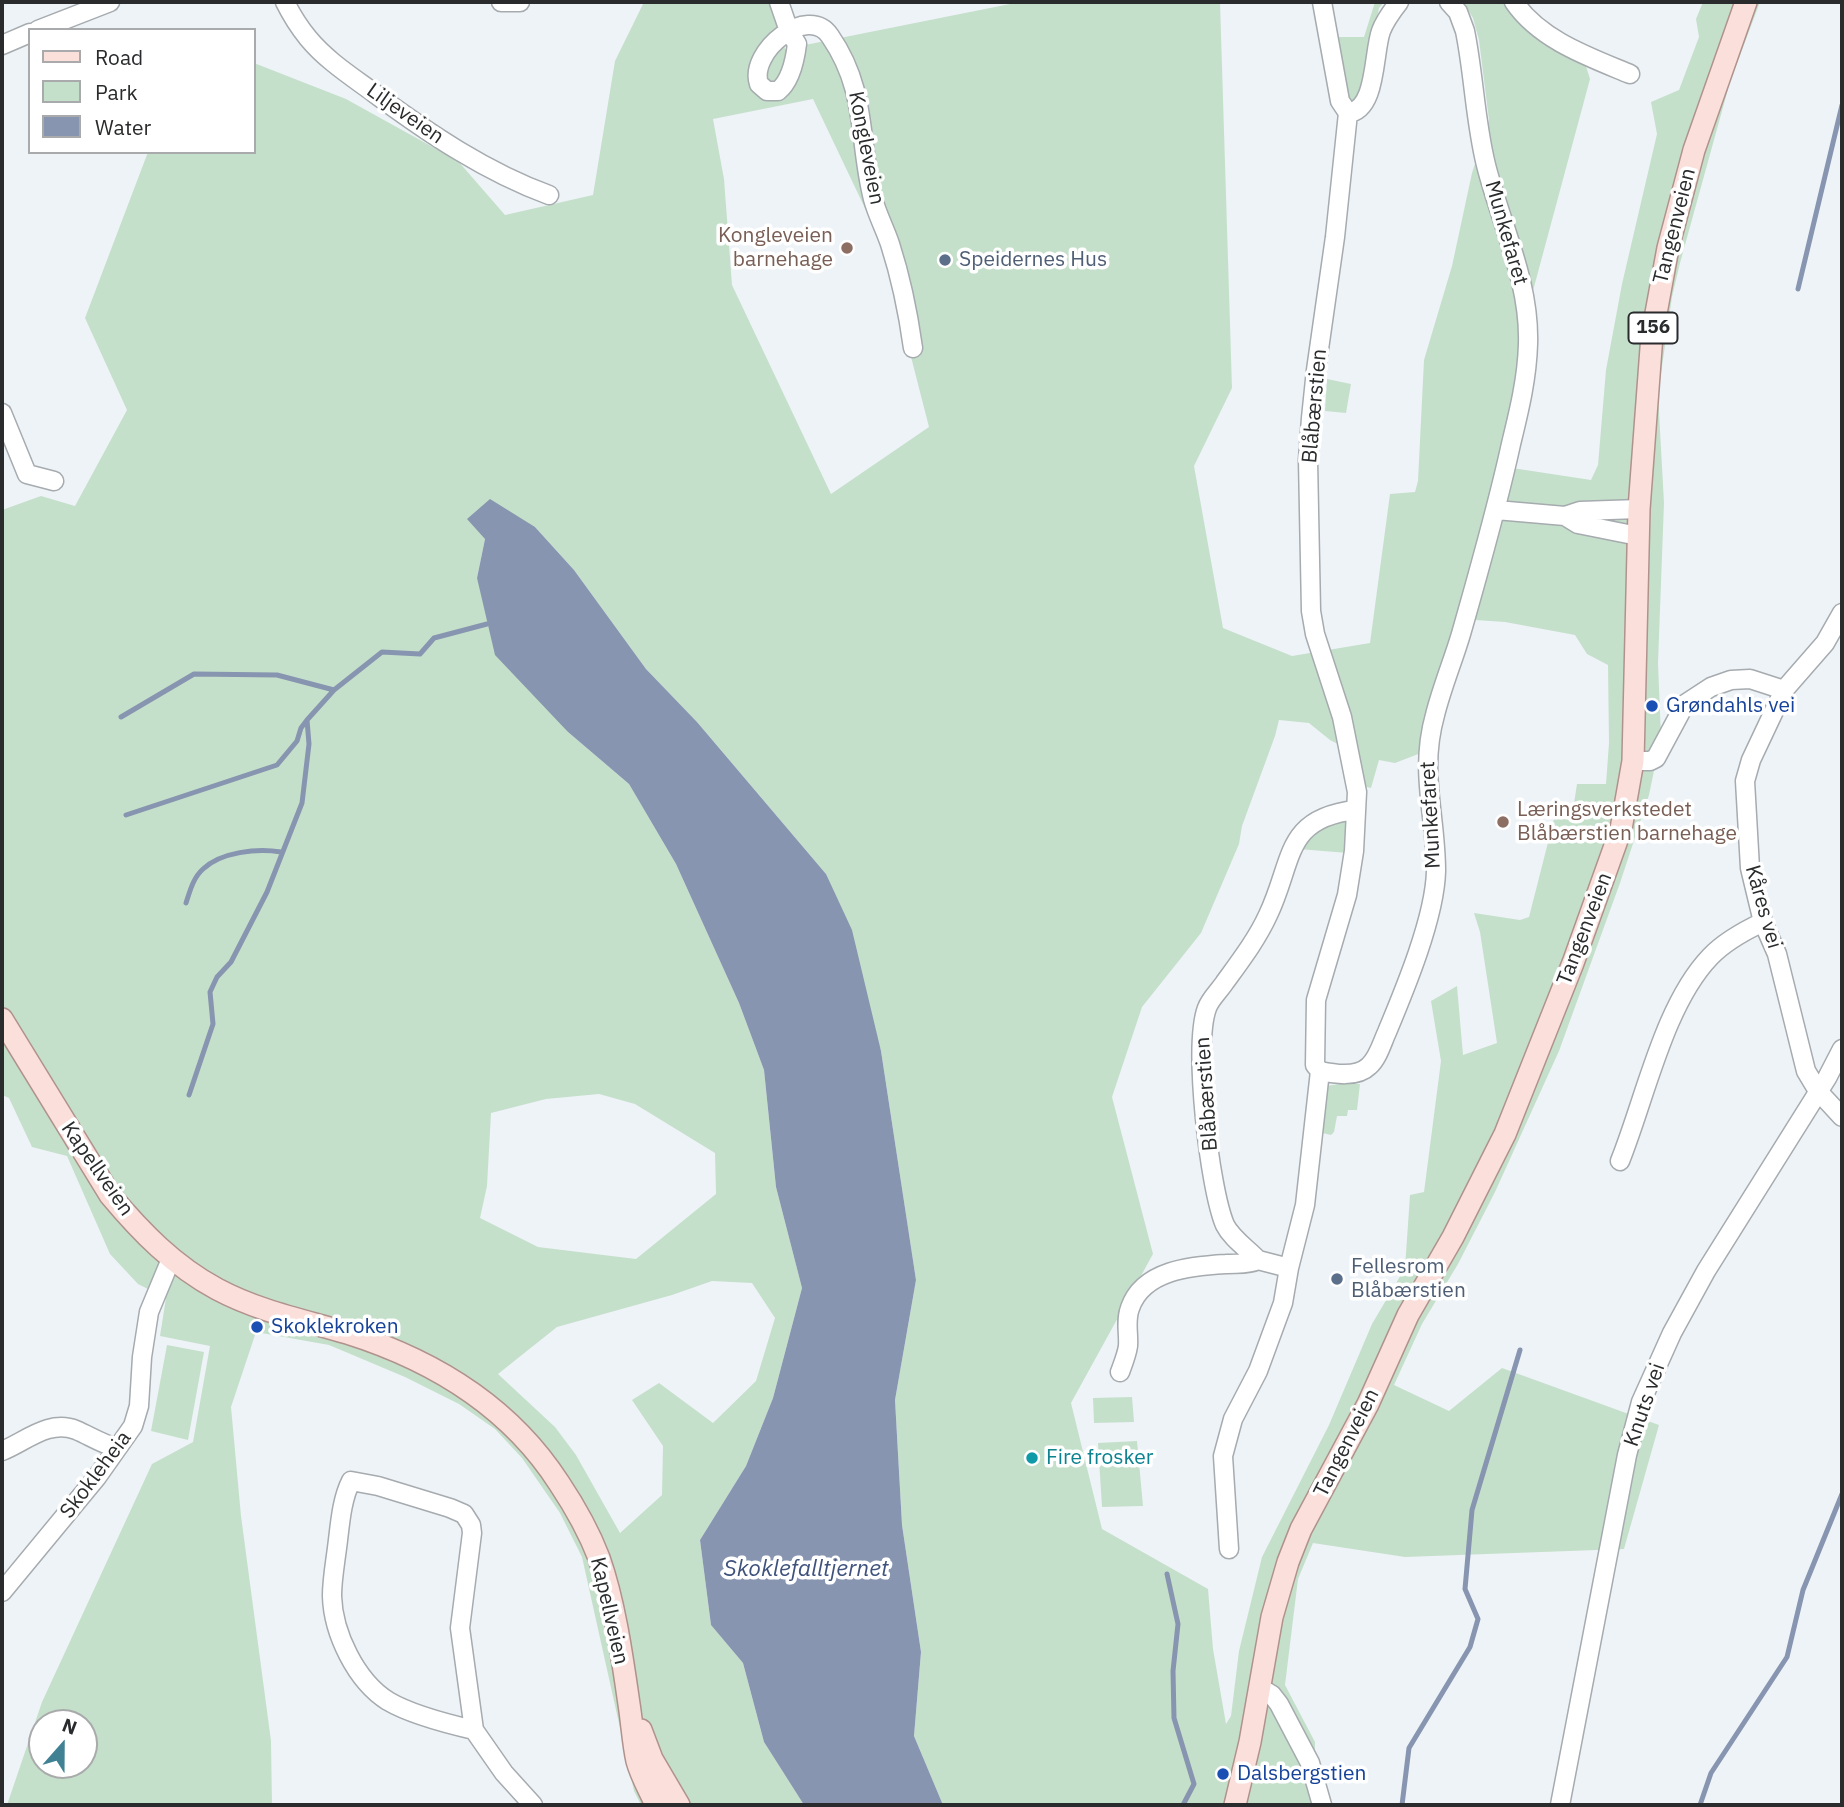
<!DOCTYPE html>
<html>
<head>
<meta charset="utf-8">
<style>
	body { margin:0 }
	#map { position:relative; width:1844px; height:1807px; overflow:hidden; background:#eef3f8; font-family:"IBM Plex Sans",sans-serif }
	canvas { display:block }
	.frame { position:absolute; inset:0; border:4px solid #292b2c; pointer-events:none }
	.legend { position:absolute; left:28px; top:28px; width:228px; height:126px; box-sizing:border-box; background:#fff; border:2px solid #a9aaab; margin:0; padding:9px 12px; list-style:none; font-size:21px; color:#292b2c }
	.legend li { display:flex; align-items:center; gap:14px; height:35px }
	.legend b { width:35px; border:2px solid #a9aaab }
	.north { position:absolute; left:28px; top:1709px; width:70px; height:70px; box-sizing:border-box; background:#fff; border:2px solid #a9aaab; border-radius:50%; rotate:21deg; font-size:19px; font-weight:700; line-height:28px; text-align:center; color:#292b2c }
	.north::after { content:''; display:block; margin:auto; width:24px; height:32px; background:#408294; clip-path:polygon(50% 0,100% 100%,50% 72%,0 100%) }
</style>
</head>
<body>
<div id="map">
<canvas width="1844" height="1807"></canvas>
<div class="frame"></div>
<ul class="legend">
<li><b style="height:9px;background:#fbdfda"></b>Road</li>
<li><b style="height:19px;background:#c5e0ca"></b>Park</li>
<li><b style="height:19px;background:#8795b0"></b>Water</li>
</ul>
<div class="north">N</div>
</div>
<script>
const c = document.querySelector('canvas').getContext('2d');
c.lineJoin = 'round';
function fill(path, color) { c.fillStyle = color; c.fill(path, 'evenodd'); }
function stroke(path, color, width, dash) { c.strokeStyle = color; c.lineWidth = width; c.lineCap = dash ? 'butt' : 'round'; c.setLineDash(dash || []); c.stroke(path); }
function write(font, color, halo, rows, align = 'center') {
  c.font = font + ' "IBM Plex Sans",sans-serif'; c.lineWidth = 7; c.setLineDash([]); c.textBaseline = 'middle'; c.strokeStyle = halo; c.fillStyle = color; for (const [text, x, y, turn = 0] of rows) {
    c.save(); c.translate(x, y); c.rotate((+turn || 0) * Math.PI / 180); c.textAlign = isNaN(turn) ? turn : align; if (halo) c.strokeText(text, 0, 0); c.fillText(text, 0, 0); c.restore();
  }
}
fill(new Path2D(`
	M 644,2 L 773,2 L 785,49 L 1020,2 L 1220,2 L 1232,388 L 1194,466 L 1223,628 L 1292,656 L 1370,643 L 1390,494 L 1415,492 L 1418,481 L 1424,360 L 1452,266 L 1472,173 L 1489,120 L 1479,40 L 1473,18 L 1463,2 L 1504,2 L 1585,63 L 1590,79 L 1520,339 L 1519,368 L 1499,466 L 1591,480 L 1598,465 L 1606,370 L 1622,284 L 1657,134 L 1651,102 L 1679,90 L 1699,37 L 1696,19 L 1703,2 L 1760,2 L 1730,82 L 1680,263 L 1672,297 L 1658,394 L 1664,503 L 1658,663 L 1661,737 L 1649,795 L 1620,883 L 1559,1051 L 1495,1192 L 1458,1264 L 1422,1324 L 1394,1385 L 1449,1411 L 1502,1368 L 1659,1425 L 1624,1549 L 1405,1557 L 1313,1543 L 1298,1579 L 1285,1685 L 1315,1742 L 1315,1805 L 943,1805 L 914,1736 L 921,1652 L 902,1525 L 895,1400 L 916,1280 L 881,1051 L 826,874 L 697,722 L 646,669 L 574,570 L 535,527 L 485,539 L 477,578 L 568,732 L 629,784 L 676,864 L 739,1003 L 764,1070 L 776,1187 L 802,1288 L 773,1398 L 746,1466 L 700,1540 L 711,1625 L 743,1663 L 764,1742 L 804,1805 L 641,1805 L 634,1791 L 582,1557 L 560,1513 L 522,1458 L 495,1429 L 459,1404 L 405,1377 L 329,1345 L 256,1332 L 231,1407 L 241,1516 L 271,1741 L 272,1805 L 7,1805 L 42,1702 L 152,1464 L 193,1442 L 210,1346 L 160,1336 L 166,1298 L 138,1284 L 110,1254 L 67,1156 L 32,1147 L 9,1098 L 2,1095 L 2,510 L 41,496 L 75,506 L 127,410 L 85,318 L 148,152 L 254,152 L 254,63 L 346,99 L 458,161 L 505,215 L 593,195 L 615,61 ZM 813,99 L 882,244 L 929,427 L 831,494 L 732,285 L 724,179 L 713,119 ZM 1460,619 L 1505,622 L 1575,635 L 1587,654 L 1608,665 L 1609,743 L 1606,784 L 1577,784 L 1572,816 L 1555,815 L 1529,917 L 1520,920 L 1474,913 L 1480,932 L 1497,1043 L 1463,1055 L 1457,986 L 1431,1001 L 1441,1061 L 1424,1192 L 1410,1195 L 1405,1268 L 1372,1324 L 1329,1425 L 1262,1557 L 1239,1651 L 1231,1716 L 1226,1724 L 1213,1649 L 1208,1589 L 1102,1529 L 1071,1403 L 1153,1254 L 1112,1097 L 1142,1007 L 1201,933 L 1239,844 L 1242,826 L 1275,736 L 1279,720 L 1309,723 L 1330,740 L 1358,754 L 1363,786 L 1371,788 L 1379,760 L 1395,763 L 1421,753 ZM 599,1094 L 635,1104 L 715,1153 L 716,1194 L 636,1259 L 538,1247 L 480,1218 L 487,1186 L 491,1113 L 546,1099 ZM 712,1281 L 752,1283 L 775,1318 L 756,1381 L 713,1423 L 659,1383 L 632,1400 L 663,1446 L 662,1495 L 620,1533 L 576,1455 L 555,1427 L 498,1374 L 557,1327 L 672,1295 ZM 42,1723 L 84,1723 L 84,1765 L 42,1765 Z
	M 1375,2 L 1384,2 L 1379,8 L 1362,96 L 1352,102 L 1348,100 L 1336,37 L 1364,37 Z
	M 1327,379 L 1351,384 L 1346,413 L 1325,411 Z
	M 1342,819 L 1347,821 L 1348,853 L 1298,849 L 1306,834 Z
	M 1349,1083 L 1360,1084 L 1357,1110 L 1348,1110 L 1347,1116 L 1337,1116 L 1334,1132 L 1331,1135 L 1318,1132 L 1325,1086 Z
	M 167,1345 L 204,1352 L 188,1440 L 151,1431 Z
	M 1132,1397 L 1134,1422 L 1094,1423 L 1093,1398 Z
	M 1137,1441 L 1143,1506 L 1102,1507 L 1098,1443 Z`), '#c5e0ca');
fill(new Path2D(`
	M 490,499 L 535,527 L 574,570 L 646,669 L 697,722 L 826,874 L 852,930 L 881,1051 L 916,1280 L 895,1400 L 902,1525 L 921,1652 L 914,1736 L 943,1805 L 804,1805 L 764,1742 L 743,1663 L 711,1625 L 700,1540 L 746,1466 L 773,1398 L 802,1288 L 776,1187 L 764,1070 L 739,1003 L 676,864 L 629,784 L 568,732 L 495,655 L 477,578 L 485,539 L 467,519 Z`), '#8795b0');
stroke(new Path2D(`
	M 1798,289 L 1842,105
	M 121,717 L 194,674 L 277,675 L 334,690
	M 126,815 L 277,765 L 297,741 L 301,728 L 307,720
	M 186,903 C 190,891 193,878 203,869 C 221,852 257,848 281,852
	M 189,1095 L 213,1024 L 210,992 L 217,977 L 231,962 L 267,892 L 302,803 L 309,744 L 307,720 L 334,690 L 382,652 L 420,654 L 434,638 L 487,624
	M 1167,1574 L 1178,1624 L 1173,1671 L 1174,1718 L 1194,1784 L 1183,1805
	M 1402,1805 L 1409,1748 L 1470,1647 L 1478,1619 L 1465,1589 L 1472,1510 L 1520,1350
	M 1700,1805 L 1711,1773 L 1787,1657 L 1803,1590 L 1842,1494`), '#8795b0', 5);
const minor = new Path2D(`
	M 285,2 C 291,14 299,27 308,38 C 326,60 351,76 374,93 C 428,133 486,172 549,195
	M 501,2 L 520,2
	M 779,2 L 789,31 L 797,44 C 795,60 791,81 778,91 L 767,91 L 759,84 C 748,52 808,3 830,36 C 868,91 858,140 873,199 C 877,214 885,229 890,244 C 901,278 908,312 913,348
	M 1514,2 C 1540,40 1589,57 1630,74
	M 38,30 L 110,2
	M 2,45 L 30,33
	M 1348,113 C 1377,110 1373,53 1381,31 C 1385,20 1392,11 1399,2
	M 2,413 L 27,474 L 54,481
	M 1496,510 L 1565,516 L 1580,511 L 1639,509
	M 1565,516 L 1578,524 L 1638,536
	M 1842,613 L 1825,643 L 1784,690 L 1751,760 L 1745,781 L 1750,868 L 1763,922 L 1777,954 L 1806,1071 L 1818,1091 L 1842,1117
	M 1633,761 L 1650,761 L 1656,758 L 1685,704 L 1711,687 L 1731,680 L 1750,679 L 1784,690
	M 1320,1071 C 1334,1074 1357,1078 1369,1066 C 1378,1058 1382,1043 1387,1032 C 1405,989 1435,917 1436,871 C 1436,815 1419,772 1435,715 C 1442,687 1453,661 1461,634 C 1479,571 1497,508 1511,444 C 1519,411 1527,379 1528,344 C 1530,281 1501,225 1486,165 C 1475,121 1474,75 1465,31 L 1458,12 L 1449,2
	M 1620,1161 C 1645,1099 1664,1005 1710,957 C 1724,942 1744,931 1763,922
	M 1258,1260 C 1248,1249 1232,1239 1225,1225 C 1209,1187 1193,1045 1207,1008 C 1210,999 1220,990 1225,982 C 1241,960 1257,939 1268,915 C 1294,861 1283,818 1356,810
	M 1120,1372 C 1123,1364 1127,1354 1128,1346 C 1129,1333 1125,1321 1130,1308 C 1143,1270 1191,1266 1226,1264 C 1237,1263 1248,1265 1258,1260 L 1289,1268
	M 2,1451 C 25,1442 49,1419 76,1430 C 90,1436 102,1444 117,1448
	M 1229,1549 L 1223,1456 L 1233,1419 L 1258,1371 L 1283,1303 L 1289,1268 L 1305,1205 L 1320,1071 L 1315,1065 L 1316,1000 L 1347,895 L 1354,851 L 1357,792 L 1342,717 L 1315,634 L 1311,611 L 1308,460 L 1311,418 L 1316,370 L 1335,237 L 1348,113 L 1340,101 L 1322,2
	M 2,1592 L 97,1477 L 133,1426 L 139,1406 L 142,1357 L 149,1312 L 171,1259
	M 1259,1687 L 1272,1695 L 1279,1704 L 1310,1763 L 1322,1805
	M 474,1730 C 448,1724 410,1714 388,1701 C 356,1681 333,1633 332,1596 C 332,1580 335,1564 337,1548 C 340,1526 341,1501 351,1481 L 378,1486 L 450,1508 L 464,1514 L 471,1525 L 472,1533 L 460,1628 L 474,1730 L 504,1773 L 533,1805
	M 1560,1805 L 1627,1455 L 1641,1402 L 1672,1333 L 1706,1271 L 1827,1078 L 1842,1049`);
const major = new Path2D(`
	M 2,1019 L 110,1195 C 141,1232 174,1266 217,1289 C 258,1311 303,1320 347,1333 C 433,1360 510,1407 559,1483 C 575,1507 589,1532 599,1558 C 615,1604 622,1656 629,1704 C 632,1723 633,1743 637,1761 C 641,1776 650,1791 656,1805
	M 641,1730 L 652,1759 L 679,1805
	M 1235,1805 L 1250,1742 L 1272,1617 L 1288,1562 L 1301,1529 L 1368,1404 L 1408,1315 L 1453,1237 L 1505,1134 L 1573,963 L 1621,829 L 1633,761 L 1639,509 L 1652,335 L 1668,248 L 1694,150 L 1746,2`);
stroke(minor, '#a6abaf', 21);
stroke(major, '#b0928d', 24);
stroke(minor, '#fff', 18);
stroke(major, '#fbdfda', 21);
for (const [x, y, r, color] of [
	[847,248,7,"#8d6e63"],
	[945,260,7,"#5c6f8a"],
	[1652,706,7,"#1a4fb4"],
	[1503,822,7,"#8d6e63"],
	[1337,1279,7,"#5c6f8a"],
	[257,1327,7,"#1a4fb4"],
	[1032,1458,7,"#0f9aa8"],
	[1223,1774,7,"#1a4fb4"]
]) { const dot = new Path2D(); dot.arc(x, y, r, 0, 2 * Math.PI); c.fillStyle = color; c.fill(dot); stroke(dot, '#fff', 2.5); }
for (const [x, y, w] of [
	[1653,328,49]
]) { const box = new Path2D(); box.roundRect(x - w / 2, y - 15.5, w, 31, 5); c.fillStyle = '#fff'; c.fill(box); stroke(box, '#292b2c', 2); }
write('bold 19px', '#292b2c', null, [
	["156",1653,328]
]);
write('21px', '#292b2c', '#fff', [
	["Liljeveien",405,114,35],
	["Kongleveien",866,148,79],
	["Tangenveien",1675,226,-76],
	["Munkefaret",1506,233,74],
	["Blåbærstien",1315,406,-85],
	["Munkefaret",1431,815,-93],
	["Kåres vei",1763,907,74],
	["Tangenveien",1585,929,-69],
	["Blåbærstien",1207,1094,-94],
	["Kapellveien",97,1169,55],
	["Knuts vei",1645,1405,-71],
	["Tangenveien",1347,1443,-63],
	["Skokleheia",96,1475,-53],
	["Kapellveien",609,1611,77]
]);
write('21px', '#785e54', '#fff', [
	["Kongleveien",833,236],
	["barnehage",833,260],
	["Læringsverkstedet",1517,810,"left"],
	["Blåbærstien barnehage",1517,834,"left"]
], 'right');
write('21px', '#4e5e75', '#fff', [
	["Speidernes Hus",959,260],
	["Fellesrom",1351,1267],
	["Blåbærstien",1351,1291]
], 'left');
write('21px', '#164399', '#fff', [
	["Grøndahls vei",1666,706],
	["Skoklekroken",271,1327],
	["Dalsbergstien",1237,1774]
], 'left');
write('21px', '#0d838f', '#fff', [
	["Fire frosker",1046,1458]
], 'left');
write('italic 23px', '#3e527c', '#fff', [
	["Skoklefalltjernet",806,1569]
]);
</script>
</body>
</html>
